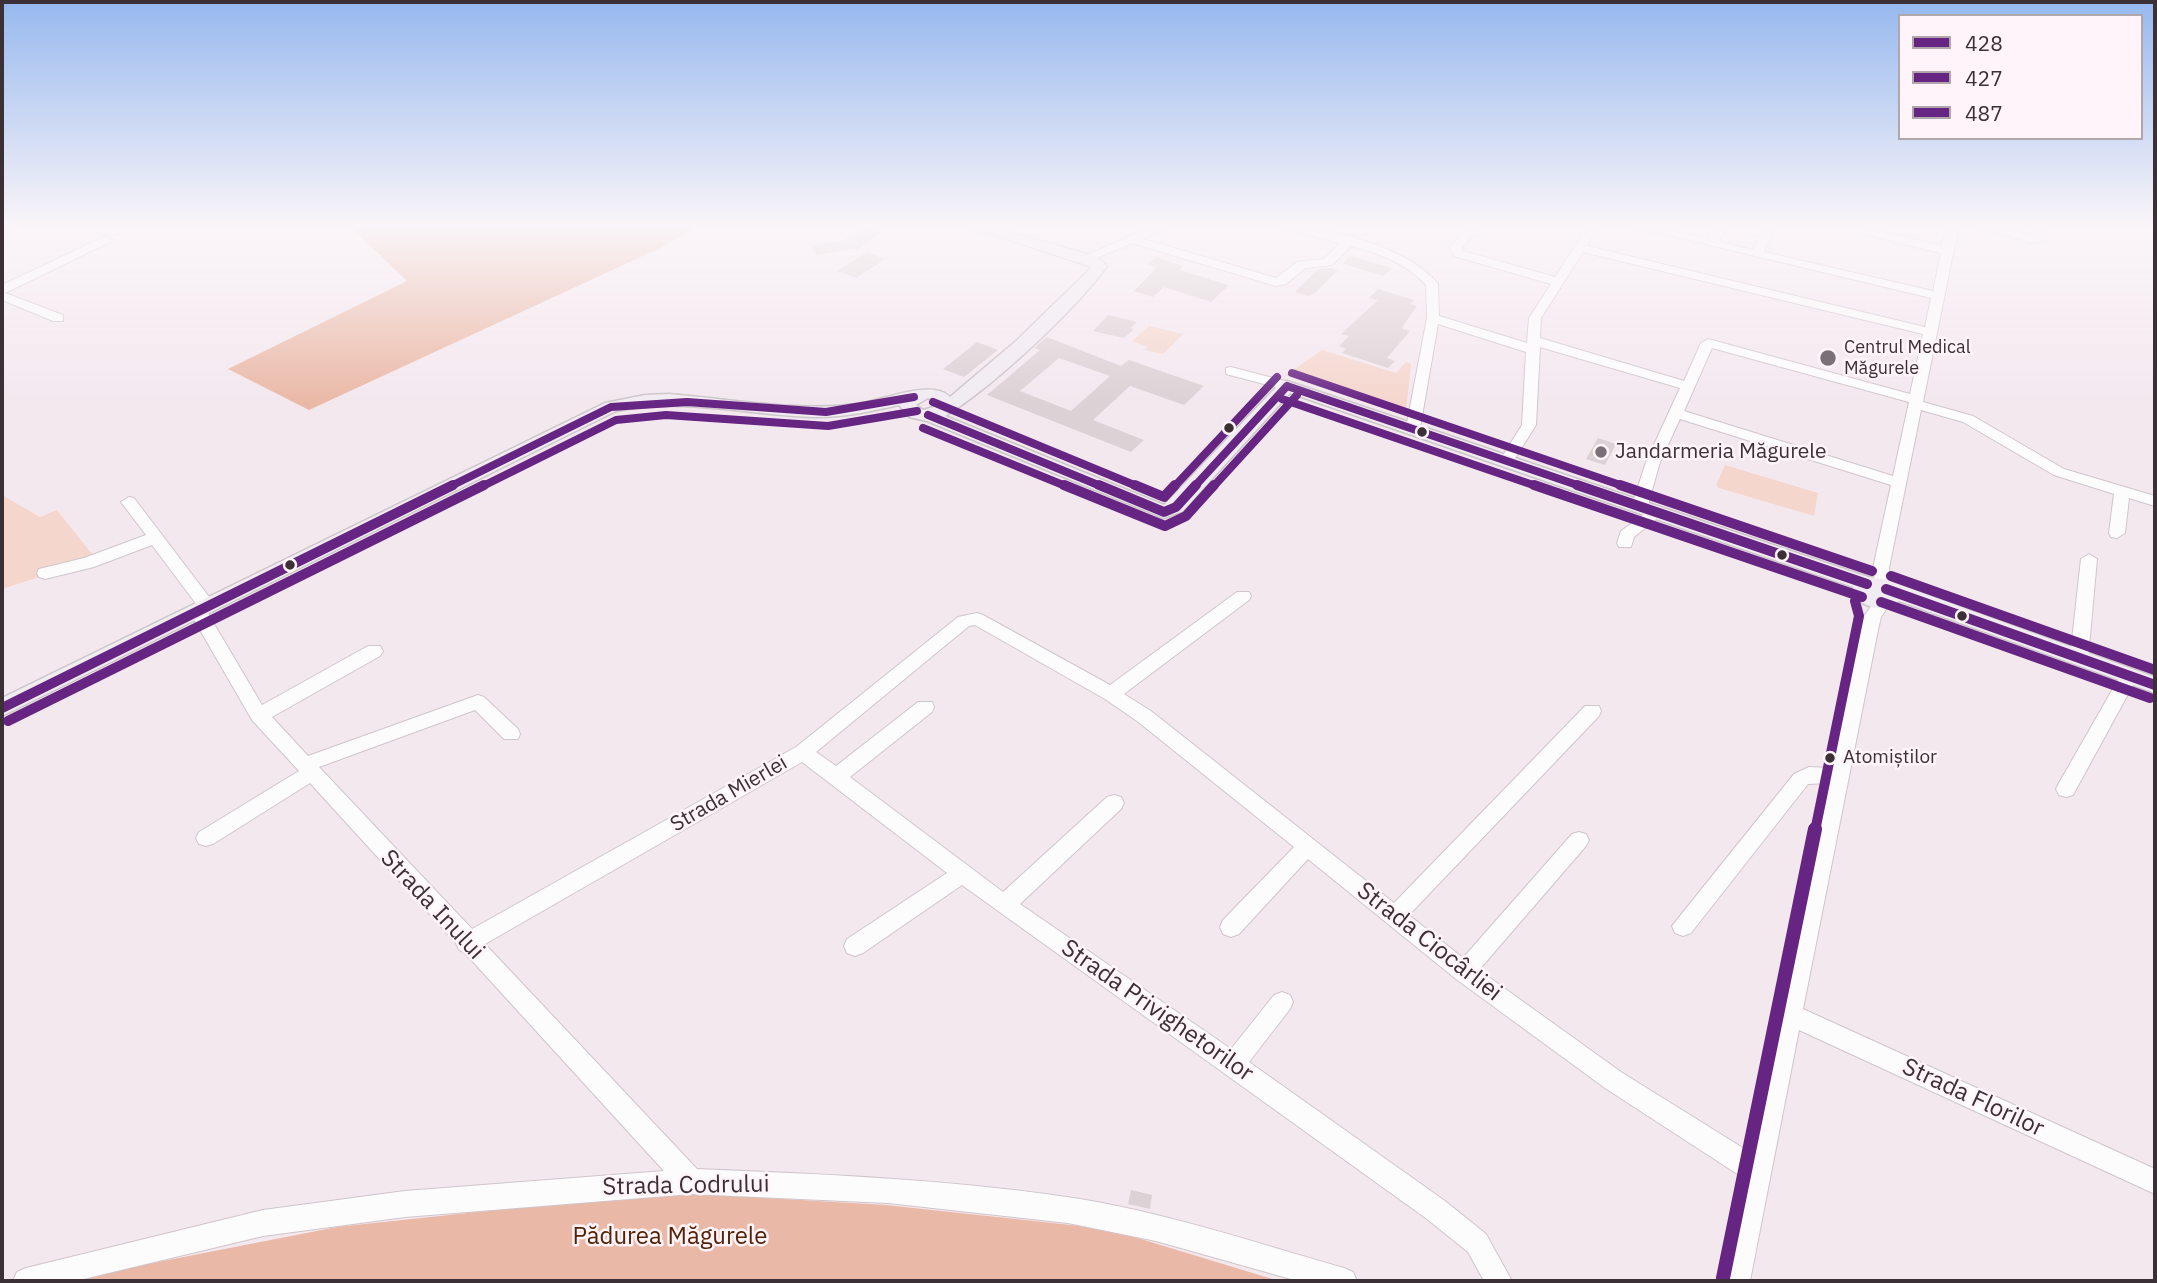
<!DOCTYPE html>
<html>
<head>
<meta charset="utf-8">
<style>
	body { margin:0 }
	#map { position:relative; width:2157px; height:1283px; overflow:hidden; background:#f4e8ef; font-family:"IBM Plex Sans",sans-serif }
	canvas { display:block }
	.frame { position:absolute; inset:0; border:4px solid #3a3036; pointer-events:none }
	.legend { position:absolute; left:1898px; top:14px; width:245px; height:126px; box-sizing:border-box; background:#fef4f9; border:2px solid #b0a6ab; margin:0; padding:9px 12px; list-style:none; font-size:21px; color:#3a3036 }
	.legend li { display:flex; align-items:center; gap:14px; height:35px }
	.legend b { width:35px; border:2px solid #b0a6ab }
</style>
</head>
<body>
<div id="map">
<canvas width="2157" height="1283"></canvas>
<div class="frame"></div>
<ul class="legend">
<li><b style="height:9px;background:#662483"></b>428</li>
<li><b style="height:9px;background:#662483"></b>427</li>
<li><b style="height:9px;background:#662483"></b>487</li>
</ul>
</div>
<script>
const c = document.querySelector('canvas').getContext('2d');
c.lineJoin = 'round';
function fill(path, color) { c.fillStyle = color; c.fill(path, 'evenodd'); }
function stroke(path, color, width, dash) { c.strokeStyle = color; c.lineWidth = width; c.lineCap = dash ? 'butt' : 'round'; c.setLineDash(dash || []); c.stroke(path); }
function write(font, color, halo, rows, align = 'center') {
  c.font = font + ' "IBM Plex Sans",sans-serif'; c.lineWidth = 5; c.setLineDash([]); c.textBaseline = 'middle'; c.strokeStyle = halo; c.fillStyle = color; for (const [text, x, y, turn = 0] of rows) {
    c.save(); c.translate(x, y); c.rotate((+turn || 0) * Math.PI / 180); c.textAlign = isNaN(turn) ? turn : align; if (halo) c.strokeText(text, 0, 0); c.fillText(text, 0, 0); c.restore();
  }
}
fill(new Path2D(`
	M 1149,326 L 1183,334 L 1163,354 L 1145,350 L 1148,347 L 1132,341 Z
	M 1322,350 L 1396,373 L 1406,362 L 1411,364 L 1406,411 L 1400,414 L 1286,375 Z
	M 1725,465 L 1818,493 L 1814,516 L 1719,488 L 1716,485 Z
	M 2,495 L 40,517 L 57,510 L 96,559 L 2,589 Z`), '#f5d6cd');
fill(new Path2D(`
	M 349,225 L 700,225 L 660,248 L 309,410 L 228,369 L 407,281 Z
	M 664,1192 L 886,1205 L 1108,1229 L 1279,1281 L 61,1281 L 337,1227 Z`), '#eab8a6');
fill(new Path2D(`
	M 864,228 L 882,231 L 860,248 L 816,255 L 812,246 L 845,240 Z
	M 867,252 L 886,259 L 856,278 L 837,271 Z
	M 1350,256 L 1392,268 L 1384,276 L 1343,264 Z
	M 1156,257 L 1183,266 L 1179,270 L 1229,285 L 1211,302 L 1164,287 L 1153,297 L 1134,291 L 1157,267 L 1147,264 Z
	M 1331,268 L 1338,270 L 1315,293 L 1308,296 L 1295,292 L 1318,269 Z
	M 1378,289 L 1414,300 L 1410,304 L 1417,306 L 1403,326 L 1403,329 L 1410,331 L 1387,358 L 1395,361 L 1388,368 L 1342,353 L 1346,349 L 1339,346 L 1349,336 L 1341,334 L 1378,300 L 1369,298 Z
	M 1108,315 L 1137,322 L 1130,328 L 1134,329 L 1124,338 L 1093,331 Z
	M 1047,337 L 1121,366 L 1129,360 L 1204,386 L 1184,405 L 1130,386 L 1093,420 L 1144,440 L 1131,452 L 987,395 L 1040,350 L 1034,348 ZM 1059,358 L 1110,376 L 1071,411 L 1020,391 Z
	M 977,342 L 998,350 L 964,377 L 943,369 Z
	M 1598,438 L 1616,444 L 1605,465 L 1586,459 Z
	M 1131,1190 L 1152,1195 L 1150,1209 L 1128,1204 Z`), '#dcd1d4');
const minor = new Path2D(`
	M 7,225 L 21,225 L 2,234 L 2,227 Z
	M 1157,225 L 1172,225 L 1143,239 L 1276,278 L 1297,262 L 1324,259 L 1340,243 L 1276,227 L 1275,225 C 1322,225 1408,246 1438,284 L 1439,316 L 1527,343 L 1529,318 L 1551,284 L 1454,256 L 1450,247 L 1470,225 L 1482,225 L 1462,247 L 1463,251 L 1555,277 L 1589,225 L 1599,225 L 1587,246 L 1925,327 L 1931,298 L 1626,225 L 1645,225 L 1708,239 L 1716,225 L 1726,225 L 1719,242 L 1753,250 L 1765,225 L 1775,225 L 1764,252 L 1933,291 L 1941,253 L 1872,236 L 1863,229 L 1864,225 L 1875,225 L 1875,228 L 1880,231 L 1942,246 L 1945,234 L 1943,225 L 1954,225 L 1957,234 L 1923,402 L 1973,416 L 2064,469 L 2155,496 L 2155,506 L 2129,498 L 2125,533 L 2117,538 L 2111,537 L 2109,533 L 2114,494 L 2054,475 L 1963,422 L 1921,410 L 1889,568 L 1892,587 L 1884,593 L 1876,587 L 1873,568 L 1891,485 L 1680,419 L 1660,462 L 1648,505 L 1640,510 L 1634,509 L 1632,505 L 1646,462 L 1680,388 L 1540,347 L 1536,425 L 1512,463 L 1502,463 L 1500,460 L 1522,425 L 1526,352 L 1438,324 L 1420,428 L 1413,432 L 1408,431 L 1406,428 L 1427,318 L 1426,285 C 1406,263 1379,253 1351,246 L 1332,265 L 1305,268 L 1286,284 L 1276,286 L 1132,243 L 1089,261 L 1079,258 ZM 1583,252 L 1923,334 L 1910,394 L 1708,339 L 1701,343 L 1684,381 L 1540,338 L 1541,318 ZM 1712,348 L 1909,402 L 1893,476 L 1684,411 Z
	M 1966,225 L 1985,225 L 2034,235 L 2038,225 L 2049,225 L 2045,240 L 2034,243 Z
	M 104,237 L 114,240 L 5,293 L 63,315 L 63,321 L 53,321 L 2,300 L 2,285 Z
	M 1231,367 L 1292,383 L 1294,386 L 1287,390 L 1226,374 L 1226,368 Z
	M 129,497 L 134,498 L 213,602 L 216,606 L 207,612 L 262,705 L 368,646 L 380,646 L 383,651 L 380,656 L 272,717 L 308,756 L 478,695 L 484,697 L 518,729 L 520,734 L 518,739 L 504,739 L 475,710 L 319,767 L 472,929 L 796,747 L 958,617 L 977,613 L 983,615 L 1110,685 L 1237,592 L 1249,592 L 1251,596 L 1249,600 L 1124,694 L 1151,711 L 1394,903 L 1585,706 L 1599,706 L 1601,711 L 1599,716 L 1409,915 L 1463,958 L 1572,834 L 1579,832 L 1586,834 L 1589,840 L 1586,846 L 1479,970 L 1621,1072 L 1751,1153 L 1828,783 L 1808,784 L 1691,933 L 1683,936 L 1675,933 L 1672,926 L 1794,774 L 1809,767 L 1831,768 L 1864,616 L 1877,598 L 1889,598 L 1891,602 L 1881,617 L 1878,630 L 1803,1009 L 2155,1169 L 2155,1194 L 1799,1030 L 1750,1281 L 1724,1281 L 1745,1179 L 1605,1088 L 1456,979 L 1308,859 L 1239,934 L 1231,937 L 1223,934 L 1220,927 L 1223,920 L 1294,847 L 1137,721 L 1105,699 L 975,625 L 969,626 L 816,752 L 836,766 L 918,702 L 932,702 L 934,707 L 932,712 L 850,777 L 1003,892 L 1107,797 L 1114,795 L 1121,797 L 1124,803 L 1121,809 L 1020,904 L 1231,1049 L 1274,995 L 1282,992 L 1290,995 L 1293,1002 L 1290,1009 L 1249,1062 L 1445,1201 L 1486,1234 L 1512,1281 L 1484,1281 L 1468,1252 L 1427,1219 L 962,885 L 863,953 L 855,956 L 847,953 L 844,946 L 847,939 L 947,873 L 802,762 L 485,944 L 697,1169 C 820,1174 944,1179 1067,1197 C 1161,1211 1253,1242 1344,1268 L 1353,1272 L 1357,1281 L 1298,1281 L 1156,1241 L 1068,1223 L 888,1203 L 691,1194 L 405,1217 L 263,1236 L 75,1281 L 13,1281 L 17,1272 L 26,1268 L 263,1210 L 405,1191 L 664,1171 L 464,952 L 459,950 L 456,943 L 310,783 L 213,844 L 206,846 L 199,844 L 196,838 L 199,832 L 299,771 L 252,720 L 189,611 L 197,605 L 152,545 L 94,567 L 45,579 L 39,577 L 37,573 L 39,569 L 84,558 L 146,535 L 121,502 Z
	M 1655,506 L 1661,507 L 1663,511 L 1661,515 L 1634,537 L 1631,547 L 1619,547 L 1617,543 L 1621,531 Z
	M 2089,554 L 2097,559 L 2088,658 L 2079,664 L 2070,658 L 2081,559 Z
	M 2129,669 L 2135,671 L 2138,676 L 2073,795 L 2066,797 L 2059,795 L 2056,789 L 2059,783 L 2123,671 Z`);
const major = new Path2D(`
	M 964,225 L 985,225 L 1097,257 L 1107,266 C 1075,310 992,388 945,416 L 1164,505 L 1281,382 L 1287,381 L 1868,577 L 1884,579 L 2155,677 L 2155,693 L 1899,601 C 1885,615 1854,607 1853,587 L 1290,393 L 1183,511 L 1164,518 L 927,421 L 909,417 L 899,405 C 871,411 843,418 814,417 C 747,415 682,397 616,411 L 2,716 L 2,698 L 605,403 L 645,395 L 669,394 C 731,399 796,412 857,404 C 881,401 932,378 950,397 L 1015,342 L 1092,267 ZM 928,398 L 935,400 L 937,406 L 923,410 L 916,405 Z`);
stroke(minor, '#cfc5cb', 2);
stroke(major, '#ccc6c9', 3);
fill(minor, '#fdfcfd');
fill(major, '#f1ebf2');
stroke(new Path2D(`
	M 1287,386 L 1583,487
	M 928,415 L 1103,487
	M 449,487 L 611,407 L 687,402 L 826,412 L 914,397
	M 1194,487 L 1287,386`), '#662483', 8);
stroke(new Path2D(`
	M 1099,485 L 1164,512 L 1176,507 L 1196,485
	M 1577,485 L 1867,584
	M 1886,589 L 2155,685
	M 2,708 L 453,485`), '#662483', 10);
stroke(new Path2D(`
	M 1282,399 L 1539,487
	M 923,428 L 1068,487
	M 481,487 L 616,420 L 666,415 L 828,426 L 917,411
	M 1213,487 L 1297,395`), '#662483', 8);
stroke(new Path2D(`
	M 1064,485 L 1165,526 L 1186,516 L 1214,485
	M 1534,485 L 1862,597
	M 1881,602 L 2150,698
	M 8,721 L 484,485`), '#662483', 10);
stroke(new Path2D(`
	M 1292,373 L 1626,487
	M 933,402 L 1139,487
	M 1174,487 L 1277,377`), '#662483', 8);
stroke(new Path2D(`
	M 1135,485 L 1164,497 L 1175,485
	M 1620,485 L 1872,571
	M 1891,576 L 2155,670
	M 1815,831 L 1859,616 L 1855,601`), '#662483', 10);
stroke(new Path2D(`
	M 1723,1278 L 1815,829`), '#662483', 14);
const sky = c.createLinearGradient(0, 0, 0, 404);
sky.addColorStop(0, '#96b8ee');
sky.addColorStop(0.56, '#faf5f8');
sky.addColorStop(1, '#faf5f800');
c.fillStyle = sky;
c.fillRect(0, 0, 2157, 404);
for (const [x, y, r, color] of [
	[1828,358,9,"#7b7077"],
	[1229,428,6,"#3a3036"],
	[1422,432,6,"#3a3036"],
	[1601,452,7,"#7b7077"],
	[1782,555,6,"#3a3036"],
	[290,565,6,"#3a3036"],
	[1962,616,6,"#3a3036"],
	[1830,758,6,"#3a3036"]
]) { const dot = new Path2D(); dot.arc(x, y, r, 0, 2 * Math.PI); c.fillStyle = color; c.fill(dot); stroke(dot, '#fef4f9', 2.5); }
write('18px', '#3a3036', '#fef4f9', [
	["Centrul Medical",1844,348],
	["Măgurele",1844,369]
], 'left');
write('19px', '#3a3036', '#fef4f9', [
	["Atomiștilor",1843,758]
], 'left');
write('21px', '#3a3036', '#fef4f9', [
	["Jandarmeria Măgurele",1615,452]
], 'left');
write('21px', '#3a3036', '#fef4f9', [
	["Strada Mierlei",729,794,-30]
]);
write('24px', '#3a3036', '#fef4f9', [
	["Strada Inului",432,905,47],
	["Strada Ciocârliei",1429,942,38],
	["Strada Privighetorilor",1157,1011,35],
	["Strada Florilor",1973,1098,25],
	["Strada Codrului",686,1186,-1]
]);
write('24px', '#552205', '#fef4f9', [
	["Pădurea Măgurele",670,1237]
]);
</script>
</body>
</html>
